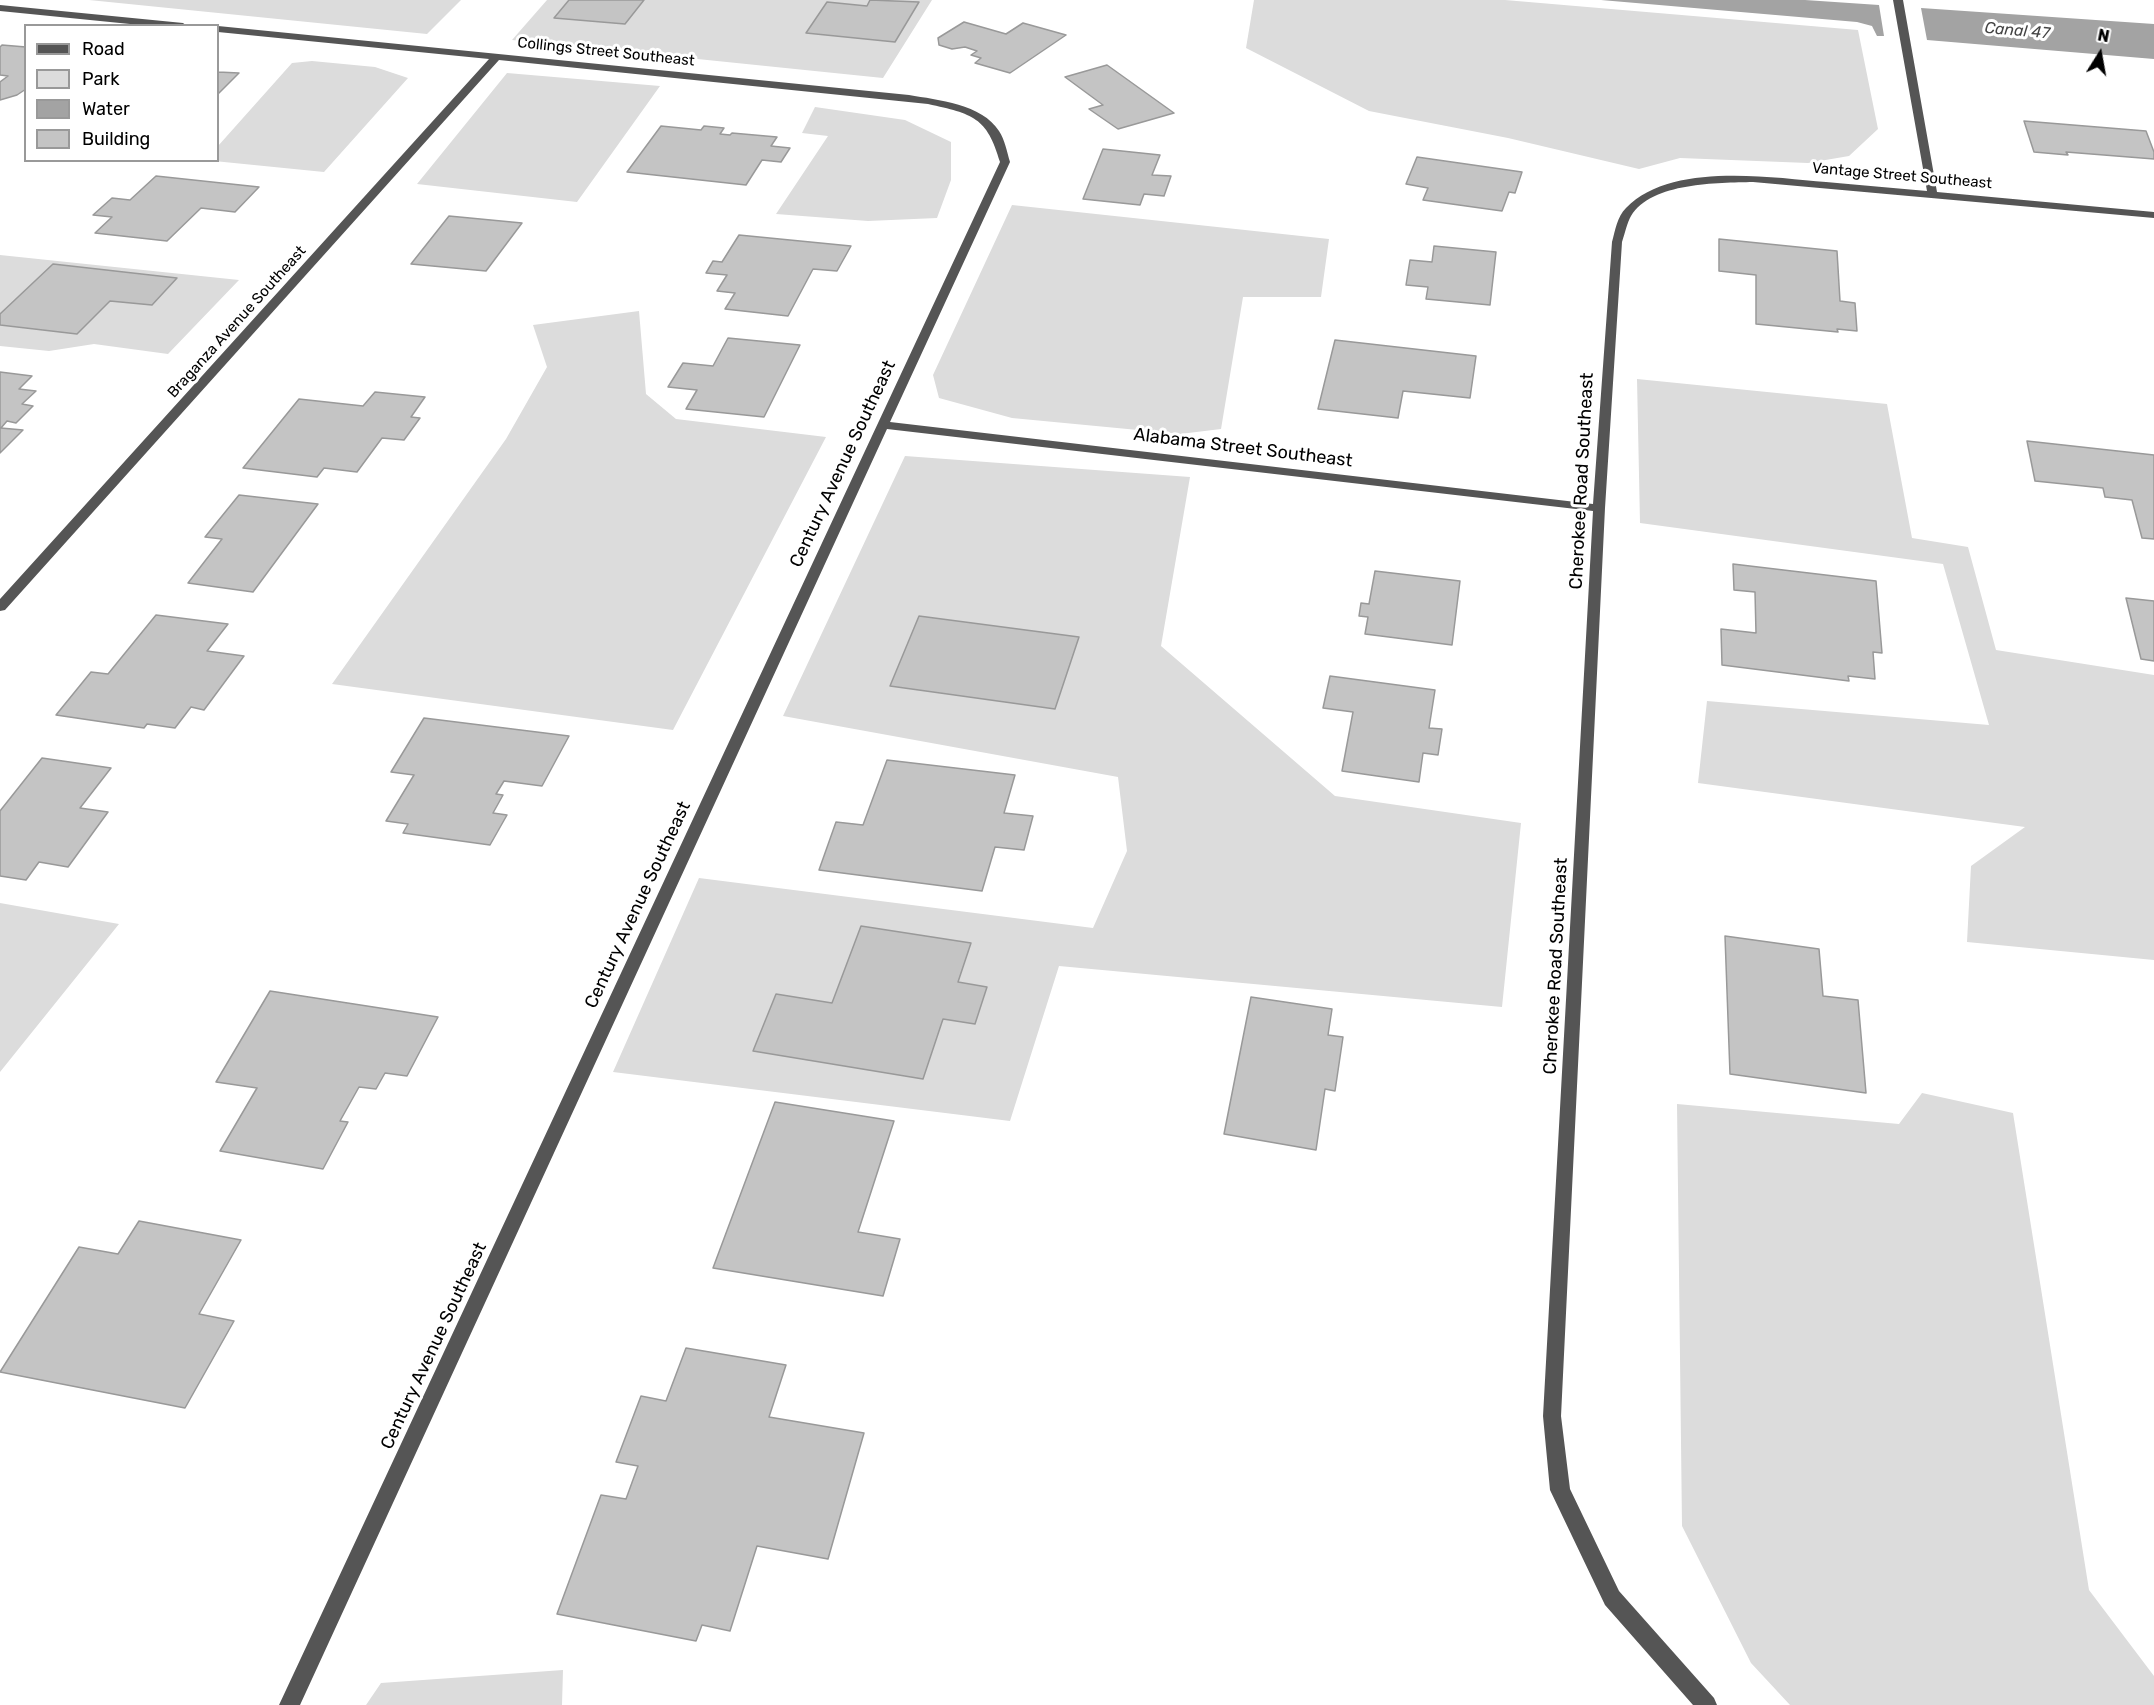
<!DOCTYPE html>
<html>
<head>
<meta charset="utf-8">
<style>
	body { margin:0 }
	#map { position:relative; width:2154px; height:1705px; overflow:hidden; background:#fff; font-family:Rubik,sans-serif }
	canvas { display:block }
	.legend { position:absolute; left:24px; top:24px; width:195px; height:138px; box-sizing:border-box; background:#fff; border:2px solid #999; margin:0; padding:8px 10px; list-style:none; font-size:18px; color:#000 }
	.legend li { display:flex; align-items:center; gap:12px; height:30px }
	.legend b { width:30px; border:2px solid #999 }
	.north { position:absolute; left:2070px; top:24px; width:60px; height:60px; -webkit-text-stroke:4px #fff; paint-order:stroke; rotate:11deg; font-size:16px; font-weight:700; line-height:24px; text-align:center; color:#000 }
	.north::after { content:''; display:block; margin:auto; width:21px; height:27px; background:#000; clip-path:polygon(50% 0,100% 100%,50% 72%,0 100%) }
</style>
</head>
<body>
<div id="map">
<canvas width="2154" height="1705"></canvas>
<ul class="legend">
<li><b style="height:8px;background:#555"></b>Road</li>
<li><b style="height:16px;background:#dcdcdc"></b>Park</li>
<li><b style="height:16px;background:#a3a3a3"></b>Water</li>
<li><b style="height:16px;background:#c4c4c4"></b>Building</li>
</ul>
<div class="north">N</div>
</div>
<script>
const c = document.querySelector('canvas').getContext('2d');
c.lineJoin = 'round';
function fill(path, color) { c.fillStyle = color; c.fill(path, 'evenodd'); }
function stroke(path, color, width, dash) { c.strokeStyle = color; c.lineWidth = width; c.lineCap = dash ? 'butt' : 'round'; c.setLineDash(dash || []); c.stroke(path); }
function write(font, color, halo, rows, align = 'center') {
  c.font = font + ' Rubik,sans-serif'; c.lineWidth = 6; c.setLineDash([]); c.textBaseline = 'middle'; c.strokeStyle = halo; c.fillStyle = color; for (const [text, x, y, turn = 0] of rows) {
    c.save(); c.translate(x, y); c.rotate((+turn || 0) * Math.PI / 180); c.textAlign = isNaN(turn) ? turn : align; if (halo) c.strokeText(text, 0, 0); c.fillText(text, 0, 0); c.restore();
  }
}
fill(new Path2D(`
	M 89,0 L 461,0 L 427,34 Z
	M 547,0 L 932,0 L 883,78 L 512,40 Z
	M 1254,0 L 1505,0 L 1858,30 L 1878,129 L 1849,156 L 1808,163 L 1680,158 L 1639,169 L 1508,138 L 1369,111 L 1246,48 Z
	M 312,61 L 375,67 L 408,78 L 324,172 L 214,161 L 218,160 L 218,146 L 292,63 Z
	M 507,73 L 660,86 L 577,202 L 417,184 Z
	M 815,107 L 905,120 L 951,142 L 951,180 L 937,218 L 868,221 L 776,214 L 828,136 L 802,133 Z
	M 1012,205 L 1329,239 L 1321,297 L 1243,297 L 1221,429 L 1180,434 L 1012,418 L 939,398 L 933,375 Z
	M 0,255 L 239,280 L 168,354 L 94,344 L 49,351 L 0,346 Z
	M 639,311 L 646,394 L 676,419 L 826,437 L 673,730 L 332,684 L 506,439 L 547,367 L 533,325 Z
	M 1637,379 L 1887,404 L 1912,538 L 1968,547 L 1996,650 L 2154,675 L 2154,960 L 1967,942 L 1971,866 L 2025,827 L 1698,783 L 1707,701 L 1989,725 L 1943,564 L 1640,523 Z
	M 905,456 L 1190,477 L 1161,646 L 1335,796 L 1521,823 L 1502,1007 L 1059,966 L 1010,1121 L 613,1072 L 699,878 L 1093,928 L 1127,851 L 1118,777 L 783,716 Z
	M 0,903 L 119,924 L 0,1072 Z
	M 1922,1093 L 2013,1113 L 2089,1590 L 2154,1676 L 2154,1705 L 1790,1705 L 1751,1663 L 1682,1526 L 1677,1104 L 1899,1124 Z
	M 563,1670 L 562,1705 L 366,1705 L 381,1683 Z`), '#dcdcdc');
fill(new Path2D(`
	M 1601,0 L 1805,0 L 1879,5 L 1884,36 L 1877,36 L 1872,26 L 1857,22 Z
	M 1921,8 L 2154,24 L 2154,59 L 1927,40 Z`), '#a3a3a3');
const building = new Path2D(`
	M 569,0 L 644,0 L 625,24 L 554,18 Z
	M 870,0 L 919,2 L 895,42 L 806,33 L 827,2 L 867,6 Z
	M 964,22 L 1006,34 L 1023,23 L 1066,35 L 1010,73 L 975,63 L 981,58 L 971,55 L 977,51 L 965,47 L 952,49 L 939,45 L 938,38 Z
	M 2,45 L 26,47 L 26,89 L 17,95 L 0,100 L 0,82 L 8,76 L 0,75 L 0,47 Z
	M 1107,65 L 1174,113 L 1118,129 L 1089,109 L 1103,105 L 1065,77 Z
	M 218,72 L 239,73 L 218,94 L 218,71 Z
	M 2024,121 L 2146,131 L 2154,152 L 2154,159 L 2066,152 L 2068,155 L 2034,152 Z
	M 661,126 L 701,130 L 704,126 L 724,128 L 720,134 L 730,135 L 732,133 L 777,137 L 771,146 L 790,148 L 781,162 L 762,160 L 746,185 L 627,172 Z
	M 1103,149 L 1160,155 L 1152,175 L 1171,176 L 1164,196 L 1144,194 L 1140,205 L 1083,199 Z
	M 1417,157 L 1522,172 L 1515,193 L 1509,192 L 1502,211 L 1423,200 L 1428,188 L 1406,184 Z
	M 156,176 L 259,187 L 235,212 L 201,208 L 167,241 L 95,233 L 112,217 L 93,215 L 112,198 L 130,200 Z
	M 449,216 L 522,223 L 486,271 L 411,264 Z
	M 739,235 L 851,246 L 837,271 L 813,269 L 788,316 L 725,309 L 735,293 L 717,291 L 727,275 L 706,273 L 713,261 L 722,262 Z
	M 1719,239 L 1837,251 L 1840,301 L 1855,303 L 1857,331 L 1837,329 L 1838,332 L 1756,324 L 1756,275 L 1719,271 Z
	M 1434,246 L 1496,252 L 1490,305 L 1426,299 L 1428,287 L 1406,285 L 1410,260 L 1432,262 Z
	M 53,264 L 177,278 L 152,305 L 110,301 L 77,334 L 0,325 L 0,314 Z
	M 728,338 L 800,345 L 764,417 L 686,409 L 697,390 L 668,387 L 683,363 L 713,366 Z
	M 1335,340 L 1476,356 L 1470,398 L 1403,391 L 1398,418 L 1318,409 Z
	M 0,372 L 32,376 L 19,389 L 36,391 L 22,404 L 33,406 L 16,423 L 7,421 L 1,428 L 23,430 L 0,453 Z
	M 375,392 L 425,397 L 411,417 L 420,418 L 404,440 L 382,438 L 357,472 L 324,468 L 317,477 L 243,468 L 299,399 L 363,406 Z
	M 2027,441 L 2154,455 L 2154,539 L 2142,538 L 2132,500 L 2105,497 L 2103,488 L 2035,481 Z
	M 239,495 L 318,504 L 253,592 L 188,583 L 222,539 L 205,537 Z
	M 1733,564 L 1876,581 L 1882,653 L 1873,652 L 1875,679 L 1848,676 L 1849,681 L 1722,665 L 1721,629 L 1756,633 L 1755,592 L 1734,590 Z
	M 1375,571 L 1460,581 L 1452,645 L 1365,634 L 1368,617 L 1359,616 L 1361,603 L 1369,604 Z
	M 2126,598 L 2154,601 L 2154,661 L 2141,659 Z
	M 156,615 L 228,624 L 207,651 L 244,656 L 204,710 L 191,707 L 175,728 L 147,724 L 144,728 L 56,715 L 91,672 L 108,674 Z
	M 919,616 L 1079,637 L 1055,709 L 890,686 Z
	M 1330,676 L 1435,690 L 1429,728 L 1442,729 L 1438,755 L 1423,753 L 1419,782 L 1342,771 L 1353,712 L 1323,708 Z
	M 424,718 L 569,736 L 542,786 L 504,781 L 496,794 L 503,795 L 493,813 L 507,815 L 490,845 L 403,833 L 408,824 L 386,821 L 414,775 L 391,772 Z
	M 42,758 L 111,768 L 80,808 L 108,812 L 68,867 L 39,862 L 26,880 L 0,876 L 0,811 Z
	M 887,760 L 1015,775 L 1004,813 L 1033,816 L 1024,850 L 995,847 L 982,891 L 819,870 L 836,822 L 863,825 Z
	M 861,926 L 971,943 L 958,982 L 987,987 L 975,1024 L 943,1019 L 923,1079 L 753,1051 L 776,994 L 832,1003 Z
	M 1725,936 L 1819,949 L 1823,996 L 1858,1000 L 1866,1093 L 1730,1074 Z
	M 270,991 L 438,1017 L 407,1076 L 385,1073 L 376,1089 L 359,1087 L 340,1121 L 348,1122 L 323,1169 L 220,1151 L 257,1088 L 216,1082 Z
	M 1251,997 L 1332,1009 L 1328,1035 L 1343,1037 L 1335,1091 L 1325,1089 L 1316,1150 L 1224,1134 Z
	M 775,1102 L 894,1121 L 858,1232 L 900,1239 L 883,1296 L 713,1268 Z
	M 139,1221 L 241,1240 L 199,1314 L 234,1321 L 185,1408 L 0,1372 L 79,1247 L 118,1254 Z
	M 686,1348 L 786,1365 L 769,1417 L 864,1433 L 828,1559 L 757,1546 L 730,1631 L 702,1625 L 696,1641 L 557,1614 L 601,1495 L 626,1499 L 638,1466 L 616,1462 L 641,1396 L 666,1401 Z`);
fill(building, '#c4c4c4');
stroke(building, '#999', 1.5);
fill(new Path2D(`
	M 1893,0 L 1903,0 L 1937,192 L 2154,212 L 2154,218 L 1753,182 C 1718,183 1652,182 1631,216 C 1627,223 1625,233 1622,242 L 1605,508 L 1561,1416 L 1570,1489 L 1619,1591 L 1714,1698 L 1717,1705 L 1693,1705 L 1605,1605 L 1550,1490 L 1543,1416 L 1593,511 L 887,429 L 300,1705 L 279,1705 L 1000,162 C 987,117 973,114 928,104 L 499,60 L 5,610 L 0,611 L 0,599 L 489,59 L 218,32 L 218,26 L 909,95 C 938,100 982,104 999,131 C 1005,140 1007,152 1010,162 L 890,422 L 1593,504 L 1612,242 C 1615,231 1617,217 1626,208 C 1670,162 1768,177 1826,182 C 1859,185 1893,188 1927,191 Z
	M 0,5 L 183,23 L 187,26 L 150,26 L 0,11 Z`), '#555');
write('15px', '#000', '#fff', [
	["Collings Street Southeast",606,52,6],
	["Vantage Street Southeast",1902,176,5],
	["Braganza Avenue Southeast",237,322,-48]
]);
write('italic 16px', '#444', '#fff', [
	["Canal 47",2017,31,5]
]);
write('18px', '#000', '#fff', [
	["Alabama Street Southeast",1243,448,7],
	["Century Avenue Southeast",843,464,-65],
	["Cherokee Road Southeast",1582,481,-87],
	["Century Avenue Southeast",638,905,-65],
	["Cherokee Road Southeast",1556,966,-87],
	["Century Avenue Southeast",434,1346,-65]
]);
</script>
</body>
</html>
